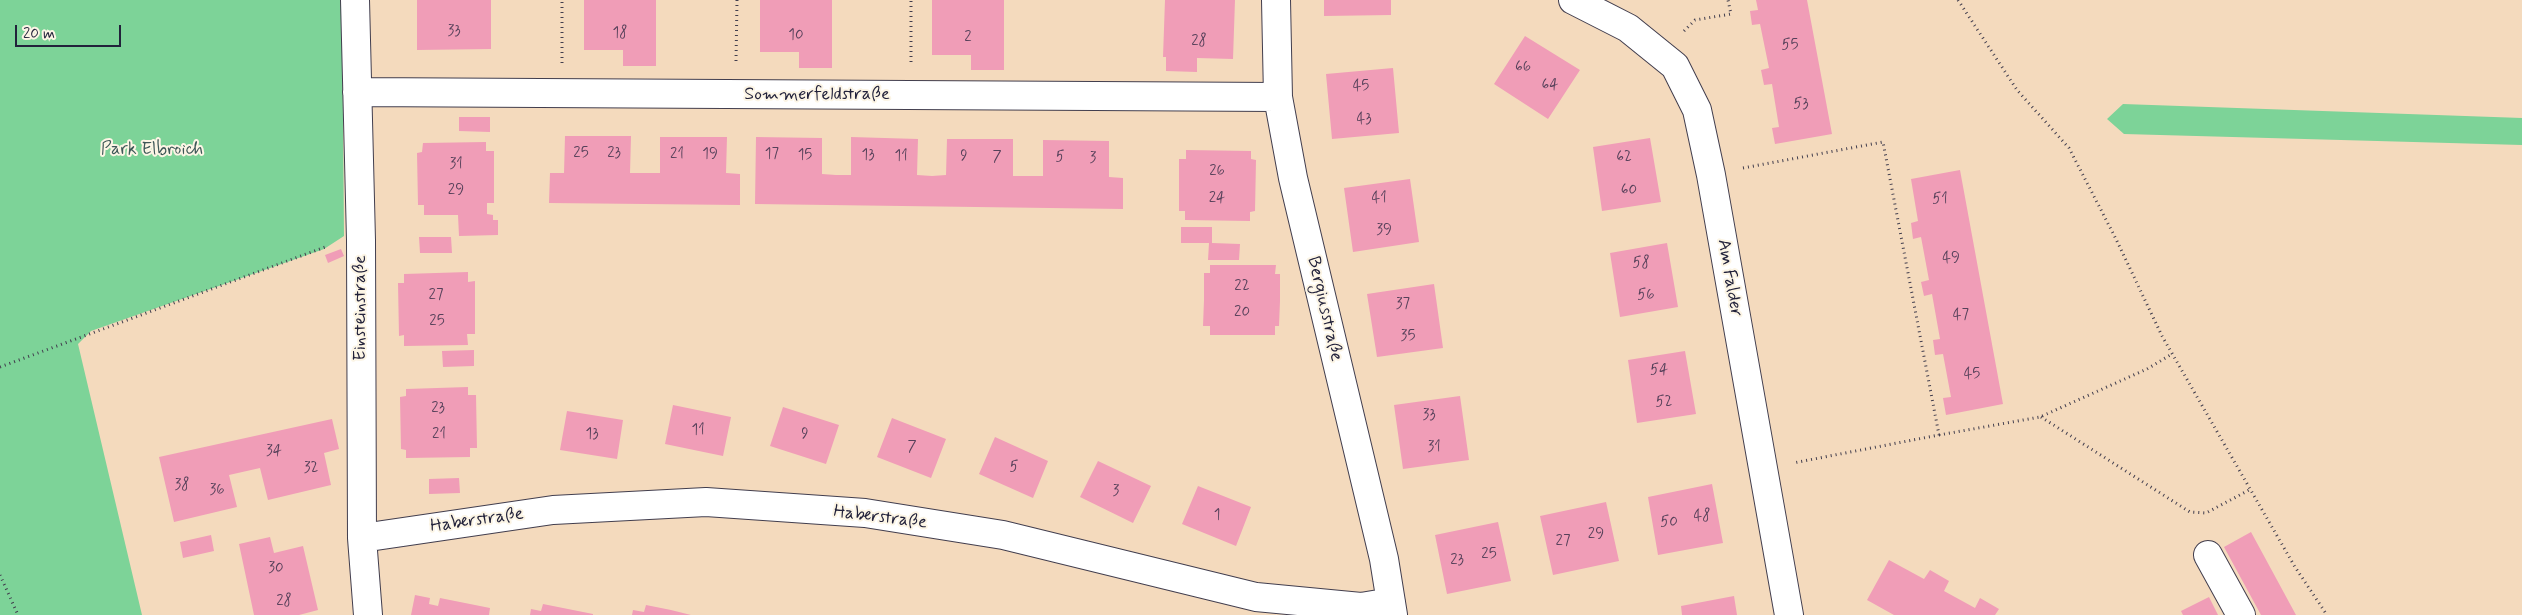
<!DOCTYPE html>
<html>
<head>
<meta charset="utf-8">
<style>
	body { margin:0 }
	#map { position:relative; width:2522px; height:615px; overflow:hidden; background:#f4dabd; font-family:Mynerve,sans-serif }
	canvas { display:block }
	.scale { position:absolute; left:15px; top:25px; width:106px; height:22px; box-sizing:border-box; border:2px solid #22223b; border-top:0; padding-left:6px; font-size:15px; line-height:18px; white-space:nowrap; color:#22223b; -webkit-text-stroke:4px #fcf5e5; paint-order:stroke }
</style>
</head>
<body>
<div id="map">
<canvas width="2522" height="615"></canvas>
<div class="scale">20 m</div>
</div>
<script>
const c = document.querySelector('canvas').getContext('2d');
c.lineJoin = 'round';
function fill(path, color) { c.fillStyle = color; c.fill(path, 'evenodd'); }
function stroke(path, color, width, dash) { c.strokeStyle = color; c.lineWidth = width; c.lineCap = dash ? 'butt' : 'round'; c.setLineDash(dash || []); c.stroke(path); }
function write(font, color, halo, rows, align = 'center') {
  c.font = font + ' Mynerve,sans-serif'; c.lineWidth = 4; c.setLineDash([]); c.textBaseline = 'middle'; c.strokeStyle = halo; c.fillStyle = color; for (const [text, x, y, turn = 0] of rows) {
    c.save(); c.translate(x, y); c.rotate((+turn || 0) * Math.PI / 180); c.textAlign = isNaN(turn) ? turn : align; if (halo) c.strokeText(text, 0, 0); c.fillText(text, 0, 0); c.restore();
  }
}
fill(new Path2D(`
	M 0,0 L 342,0 L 344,236 L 324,249 L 91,331 L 78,344 L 142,615 L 0,615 Z
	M 2123,104 L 2522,118 L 2522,145 L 2124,134 L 2107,119 Z`), '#7dd398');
fill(new Path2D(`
	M 417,0 L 491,0 L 491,49 L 417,50 Z
	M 584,0 L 656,0 L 656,66 L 623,66 L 623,50 L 584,50 Z
	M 760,0 L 832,0 L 832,68 L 799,68 L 799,52 L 760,52 Z
	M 932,0 L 1004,0 L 1004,70 L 971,70 L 971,55 L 932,55 Z
	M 1165,0 L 1235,0 L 1233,59 L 1197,58 L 1197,72 L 1166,71 L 1166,57 L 1163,57 Z
	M 1324,0 L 1391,0 L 1391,15 L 1324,16 Z
	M 1756,0 L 1807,0 L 1832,134 L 1775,144 L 1772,128 L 1779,127 L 1772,84 L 1764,85 L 1761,70 L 1769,68 L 1760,24 L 1752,25 L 1750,11 L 1758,10 Z
	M 1525,36 L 1580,70 L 1548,119 L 1494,84 Z
	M 1393,68 L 1399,133 L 1332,139 L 1326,74 Z
	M 459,117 L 490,117 L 490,132 L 459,131 Z
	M 565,136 L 631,136 L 630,173 L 660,173 L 660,137 L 727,137 L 726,173 L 740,174 L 740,205 L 549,203 L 550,173 L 564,173 Z
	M 756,137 L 822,138 L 822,174 L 836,175 L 851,175 L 851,137 L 918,139 L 917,175 L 932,176 L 946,175 L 947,139 L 1013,139 L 1013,176 L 1043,176 L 1043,140 L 1109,141 L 1109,177 L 1123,178 L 1123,209 L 755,204 Z
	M 1650,138 L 1661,202 L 1602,211 L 1593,147 Z
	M 486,142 L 486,151 L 494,151 L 494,203 L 487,203 L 487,214 L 493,215 L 493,220 L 498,220 L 498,235 L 459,236 L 458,215 L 424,215 L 424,205 L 418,205 L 417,153 L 422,152 L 423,143 Z
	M 1186,150 L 1251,151 L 1251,159 L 1256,160 L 1255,211 L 1250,212 L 1250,221 L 1185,220 L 1185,211 L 1179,211 L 1179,159 L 1186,159 Z
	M 1960,170 L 2003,404 L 1946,415 L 1943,398 L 1951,397 L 1943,354 L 1935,355 L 1933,340 L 1940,339 L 1932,294 L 1924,296 L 1921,282 L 1929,280 L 1921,237 L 1913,239 L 1911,223 L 1918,221 L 1911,179 Z
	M 1410,179 L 1419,242 L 1353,252 L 1344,188 Z
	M 1181,227 L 1212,227 L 1212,243 L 1240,244 L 1239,260 L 1208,260 L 1209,243 L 1181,243 Z
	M 419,237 L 451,237 L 452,253 L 420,253 Z
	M 1667,243 L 1678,307 L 1620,317 L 1610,253 Z
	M 341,249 L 344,256 L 328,263 L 325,255 Z
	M 1210,265 L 1276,265 L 1275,274 L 1280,274 L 1280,301 L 1279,326 L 1275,326 L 1275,335 L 1210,335 L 1210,326 L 1203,326 L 1204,300 L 1204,273 L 1210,273 Z
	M 468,272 L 468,282 L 475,281 L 475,334 L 467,334 L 468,345 L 404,346 L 404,335 L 399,336 L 398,283 L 404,283 L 404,274 Z
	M 1434,284 L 1443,348 L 1377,357 L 1367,294 Z
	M 474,350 L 474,366 L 443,367 L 442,351 Z
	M 1685,351 L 1696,414 L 1637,423 L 1628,360 Z
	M 468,387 L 468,395 L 476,395 L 477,448 L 470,448 L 470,457 L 406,458 L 406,450 L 401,449 L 400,397 L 406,396 L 406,389 Z
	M 1460,396 L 1469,460 L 1403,469 L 1394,405 Z
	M 673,405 L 731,417 L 723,456 L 665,444 Z
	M 783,407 L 839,425 L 826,464 L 770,446 Z
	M 567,411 L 623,420 L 617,459 L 560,450 Z
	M 892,418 L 946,439 L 931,478 L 877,457 Z
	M 332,419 L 339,449 L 324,453 L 331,485 L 268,500 L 260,468 L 229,475 L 237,507 L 174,522 L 159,457 Z
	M 995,437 L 1048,461 L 1033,498 L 979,474 Z
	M 1098,461 L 1151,486 L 1133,523 L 1080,497 Z
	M 459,478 L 460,493 L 429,494 L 429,479 Z
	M 1712,484 L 1723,543 L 1658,555 L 1648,497 Z
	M 1198,486 L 1251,507 L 1236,546 L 1182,524 Z
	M 1606,502 L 1619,561 L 1553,575 L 1540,516 Z
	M 1498,522 L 1511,581 L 1447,594 L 1435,535 Z
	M 2251,532 L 2296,615 L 2261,615 L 2224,547 Z
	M 211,535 L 214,551 L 183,558 L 180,542 Z
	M 270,537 L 274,553 L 303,546 L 318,610 L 299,615 L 254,615 L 239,544 Z
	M 1889,560 L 1924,579 L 1930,570 L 1949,581 L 1944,591 L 1975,608 L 1980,598 L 1999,609 L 1995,615 L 1894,615 L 1867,600 Z
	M 415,595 L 430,598 L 429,604 L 438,606 L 440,598 L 490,608 L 489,615 L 411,615 Z
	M 1734,596 L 1737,615 L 1682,615 L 1681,606 Z
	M 2209,597 L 2218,615 L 2183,615 L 2181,611 Z
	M 543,604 L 593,614 L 593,615 L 530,615 L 531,609 L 541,611 Z
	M 646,605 L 671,610 L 691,615 L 632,615 L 633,610 L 644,612 Z`), '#f09db7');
const minor = new Path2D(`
	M 355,0 L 361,240 L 362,538 L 368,615
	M 1276,0 L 1278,97 L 1293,178 L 1384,559 L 1393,615
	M 1573,0 L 1628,28 L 1675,66 L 1697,110 L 1711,175 L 1789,615
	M 357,92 L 1278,97
	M 362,538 L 553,510 L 706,502 L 865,513 L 1003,535 L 1256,597 L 1361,607 L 1391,602
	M 2208,555 L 2241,615`);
stroke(minor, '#423e4e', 30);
stroke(new Path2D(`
	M 1958,0 L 2017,90 L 2069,148 L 2116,239 L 2162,336 L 2295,567 L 2327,615
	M 1684,31 L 1695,20 L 1731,14 L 1728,0
	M 736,61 L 737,0
	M 911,62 L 911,0
	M 562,63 L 562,0
	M 1743,168 L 1883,142 L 1939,435 L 1793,463
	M 0,367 L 328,246
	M 2041,417 L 2190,512 L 2206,513 L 2251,489
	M 1939,435 L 2040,417 L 2147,369 L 2172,354
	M 0,575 L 18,615`), '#423e4e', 3, [1, 4]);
stroke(minor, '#fff', 28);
write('15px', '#56415a', null, [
	["33",454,32],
	["18",620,34],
	["10",796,36],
	["2",968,38],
	["28",1199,42],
	["55",1790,46],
	["66",1523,68],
	["64",1550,86],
	["45",1361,87],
	["53",1801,105],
	["43",1364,120],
	["25",581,154],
	["23",614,154],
	["21",677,155],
	["19",710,155],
	["17",772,155],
	["15",805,156],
	["13",868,156],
	["11",901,157],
	["9",964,157],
	["7",997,158],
	["5",1060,158],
	["62",1624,158],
	["3",1093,159],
	["31",456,165],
	["26",1217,172],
	["29",456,191],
	["60",1629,191],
	["24",1217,199],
	["41",1379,199],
	["51",1940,200],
	["39",1384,231],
	["49",1951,259],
	["58",1641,264],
	["22",1242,287],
	["27",436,296],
	["56",1646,296],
	["37",1403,305],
	["20",1242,313],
	["47",1961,316],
	["25",437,322],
	["35",1408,337],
	["54",1659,371],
	["45",1972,375],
	["52",1664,403],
	["23",438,409],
	["33",1429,416],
	["11",698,431],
	["21",439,435],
	["13",592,435],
	["9",805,435],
	["7",912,448],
	["31",1434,448],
	["34",274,452],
	["5",1014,468],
	["32",311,469],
	["38",182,486],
	["36",217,491],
	["3",1116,492],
	["1",1217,516],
	["48",1702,517],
	["50",1669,523],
	["29",1596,535],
	["27",1563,542],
	["25",1489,555],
	["23",1457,561],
	["30",276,569],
	["28",284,602]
]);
write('18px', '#22223b', '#fcf5e5', [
	["Sommerfeldstraße",817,95],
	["Am Falder",1729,278,80],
	["Einsteinstraße",361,308,-90],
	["Bergiusstraße",1324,309,77],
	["Haberstraße",880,518,7],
	["Haberstraße",477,521,-8]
]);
write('18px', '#3d5757', '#fcf5e5', [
	["Park Elbroich",152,150]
]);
</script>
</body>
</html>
